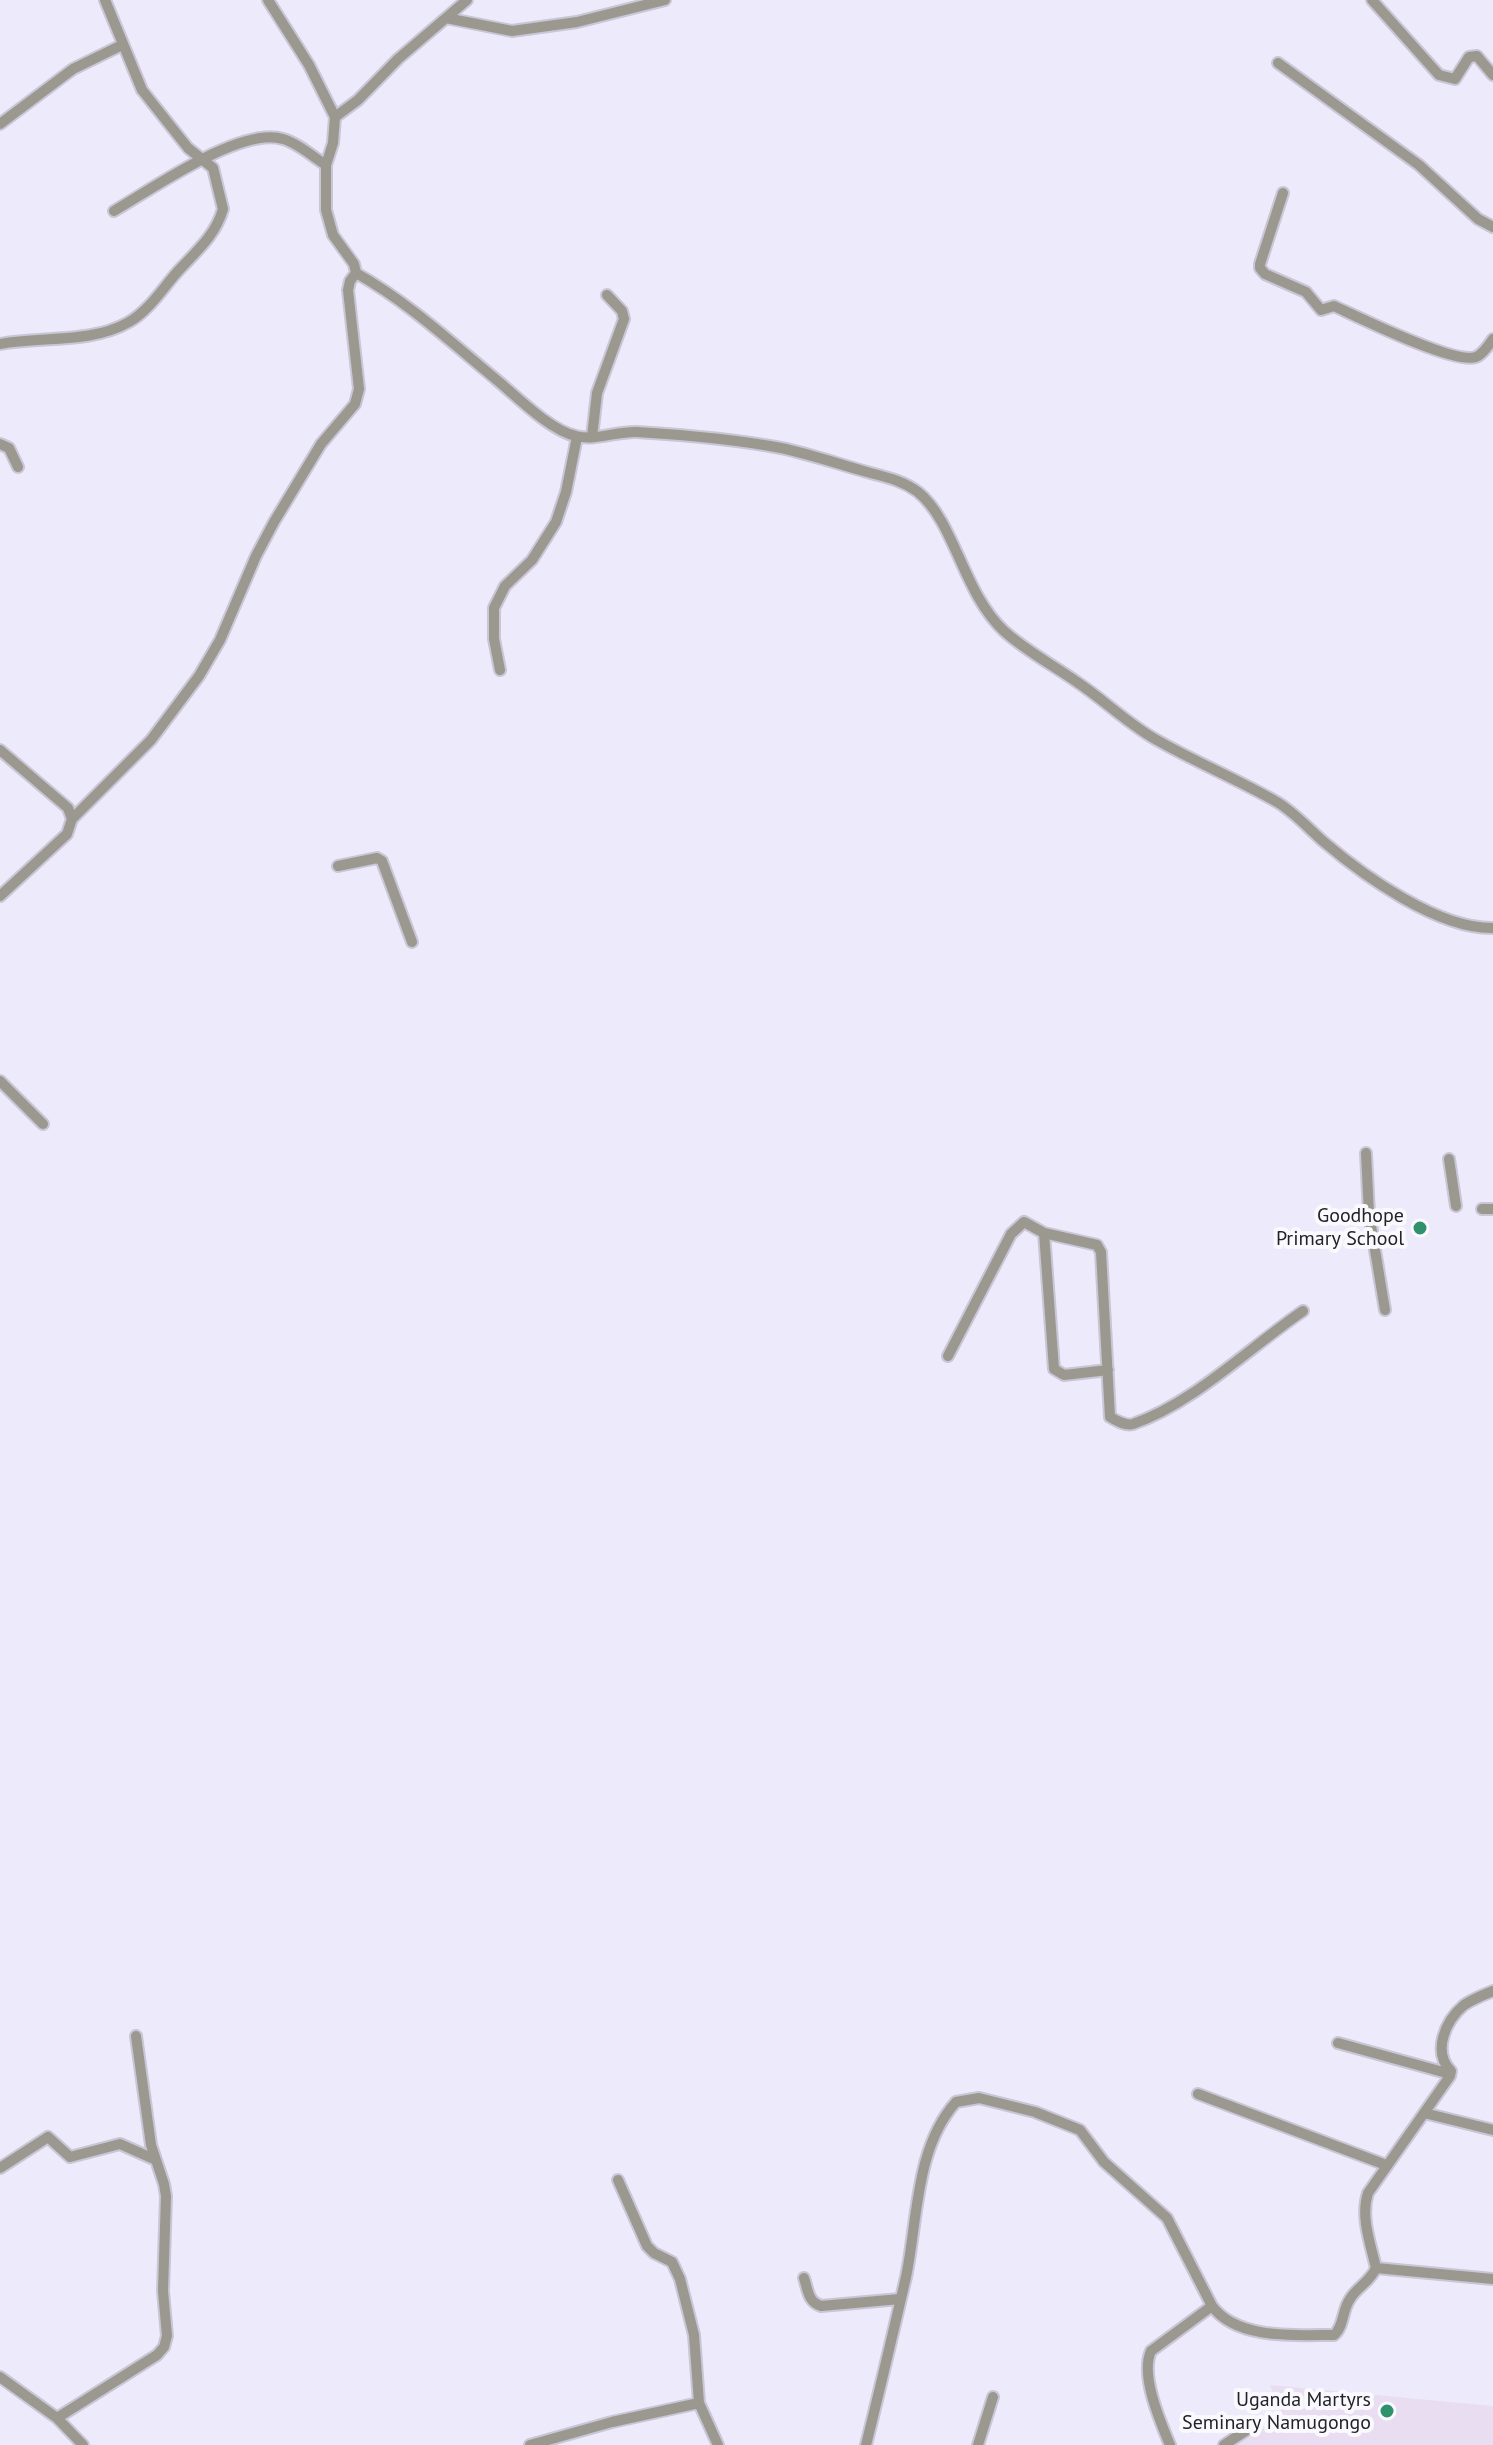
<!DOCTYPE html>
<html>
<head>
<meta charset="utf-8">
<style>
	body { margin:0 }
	canvas { display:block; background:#edeafc }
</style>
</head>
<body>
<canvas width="1493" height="2445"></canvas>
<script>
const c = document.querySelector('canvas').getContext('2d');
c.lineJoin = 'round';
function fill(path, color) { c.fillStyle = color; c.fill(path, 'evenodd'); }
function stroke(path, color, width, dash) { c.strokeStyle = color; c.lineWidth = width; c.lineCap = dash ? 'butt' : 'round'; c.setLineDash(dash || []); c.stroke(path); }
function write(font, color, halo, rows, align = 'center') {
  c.font = font + ' "PT Sans",sans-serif'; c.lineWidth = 8; c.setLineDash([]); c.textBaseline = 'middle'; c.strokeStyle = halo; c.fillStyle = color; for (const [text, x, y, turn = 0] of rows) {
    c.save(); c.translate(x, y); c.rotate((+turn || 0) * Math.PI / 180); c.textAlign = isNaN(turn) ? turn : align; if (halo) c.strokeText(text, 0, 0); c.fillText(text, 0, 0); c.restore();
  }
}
fill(new Path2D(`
	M 1270,2385 L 1493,2406 L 1493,2445 L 1237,2445 L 1283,2416 Z`), '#e9ddf2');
const minor = new Path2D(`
	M 268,0 L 309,65 L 335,117 L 333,143 L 326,165 L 326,210 L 333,235 L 354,264 L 356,273 C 408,302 452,343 498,381 C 517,397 551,431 576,436 C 596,441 617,431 637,432 C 685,435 734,439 781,448 C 810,454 838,464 867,472 C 885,477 902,480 918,492 C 955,522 963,593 1004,631 C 1026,651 1053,665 1077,682 C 1104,700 1127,723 1155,739 C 1195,762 1237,779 1277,802 C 1294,812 1309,829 1324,842 C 1364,876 1438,929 1493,928
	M 1372,0 L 1439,75 L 1455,79 L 1469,57 L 1477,56 L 1493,75
	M 446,18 L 512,31 L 577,22 L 665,0
	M 1278,63 L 1419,165 L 1478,219 L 1493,227
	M 335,117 L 358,100 L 398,59 L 467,0
	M 0,124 L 73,69 L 122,45
	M 1283,193 L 1260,264 L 1260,268 L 1265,274 L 1306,292 L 1321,310 L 1334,306 C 1358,317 1455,365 1476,357 C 1483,354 1489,345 1493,339
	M 114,211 C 152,189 241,126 283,139 C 298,143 313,157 326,165
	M 0,344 C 41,336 91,344 129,322 C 150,310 164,286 180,269 C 198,250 216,234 223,209 L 213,168 L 188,148 L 142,90 L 105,0
	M 592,437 L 597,393 L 624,319 L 622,311 L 607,295
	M 0,444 L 9,448 L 18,467
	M 500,670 L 494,639 L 494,608 L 505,586 L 532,560 L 556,522 L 566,492 L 577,437
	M 0,750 L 68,808 L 72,819
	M 338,866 L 377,858 L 382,861 L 412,942
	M 0,896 L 67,834 L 72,819 L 151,740 L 199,676 L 220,640 L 256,556 L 274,522 L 321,444 L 355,404 L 359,389 L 348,290 L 350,281 L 356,273
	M 0,1081 L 43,1124
	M 1366,1153 L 1369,1214 L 1385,1310
	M 1449,1159 L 1456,1206
	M 1482,1209 L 1493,1209
	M 1044,1233 L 1054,1369 L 1064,1375 L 1108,1370
	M 948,1356 L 1011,1234 L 1024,1222 L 1044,1233 L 1097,1245 L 1101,1252 L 1110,1417 C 1117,1421 1125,1426 1133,1424 C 1194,1403 1250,1347 1303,1311
	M 1338,2043 L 1443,2072 L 1450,2076
	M 1198,2094 L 1386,2165
	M 1424,2113 L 1493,2130
	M 0,2168 L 48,2137 L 70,2157 L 120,2144 L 156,2160
	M 618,2180 L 647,2246 L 654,2253 L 672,2262 L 680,2279 L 694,2335 L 699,2403 L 718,2445
	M 1376,2268 L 1493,2279
	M 804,2278 C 808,2290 808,2302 821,2306 L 900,2299
	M 0,2377 L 57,2418 L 83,2445
	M 57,2418 L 157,2355 L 164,2347 L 167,2336 L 163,2291 L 166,2196 L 164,2184 L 151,2145 L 136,2036
	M 530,2445 L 612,2422 L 699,2403
	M 866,2445 C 880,2389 893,2333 906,2277 C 918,2219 915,2148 956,2102 L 979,2098 L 1035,2112 L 1080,2130 L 1104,2162 L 1167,2218 L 1212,2306 C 1237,2340 1296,2335 1334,2335 C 1344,2327 1342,2310 1350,2299 C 1357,2287 1370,2282 1376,2268 C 1371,2245 1360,2217 1368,2193 L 1450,2076 L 1451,2071 C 1432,2052 1445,2021 1464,2005 C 1473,1999 1483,1995 1493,1991
	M 978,2445 L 993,2397
	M 1170,2445 C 1160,2421 1140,2375 1151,2351 L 1212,2306
	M 1224,2445 L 1247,2430`);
stroke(minor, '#c9c6d6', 14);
stroke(minor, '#9b9890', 10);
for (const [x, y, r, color] of [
	[1420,1228,8,"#2f926d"],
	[1387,2411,8,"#2f926d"]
]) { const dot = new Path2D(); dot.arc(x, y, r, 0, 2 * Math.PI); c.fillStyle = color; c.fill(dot); stroke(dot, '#faf9fd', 3); }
write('20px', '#232228', '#faf9fd', [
	["Goodhope",1404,1216],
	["Primary School",1404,1239],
	["Uganda Martyrs",1371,2400],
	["Seminary Namugongo",1371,2423]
], 'right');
</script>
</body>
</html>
